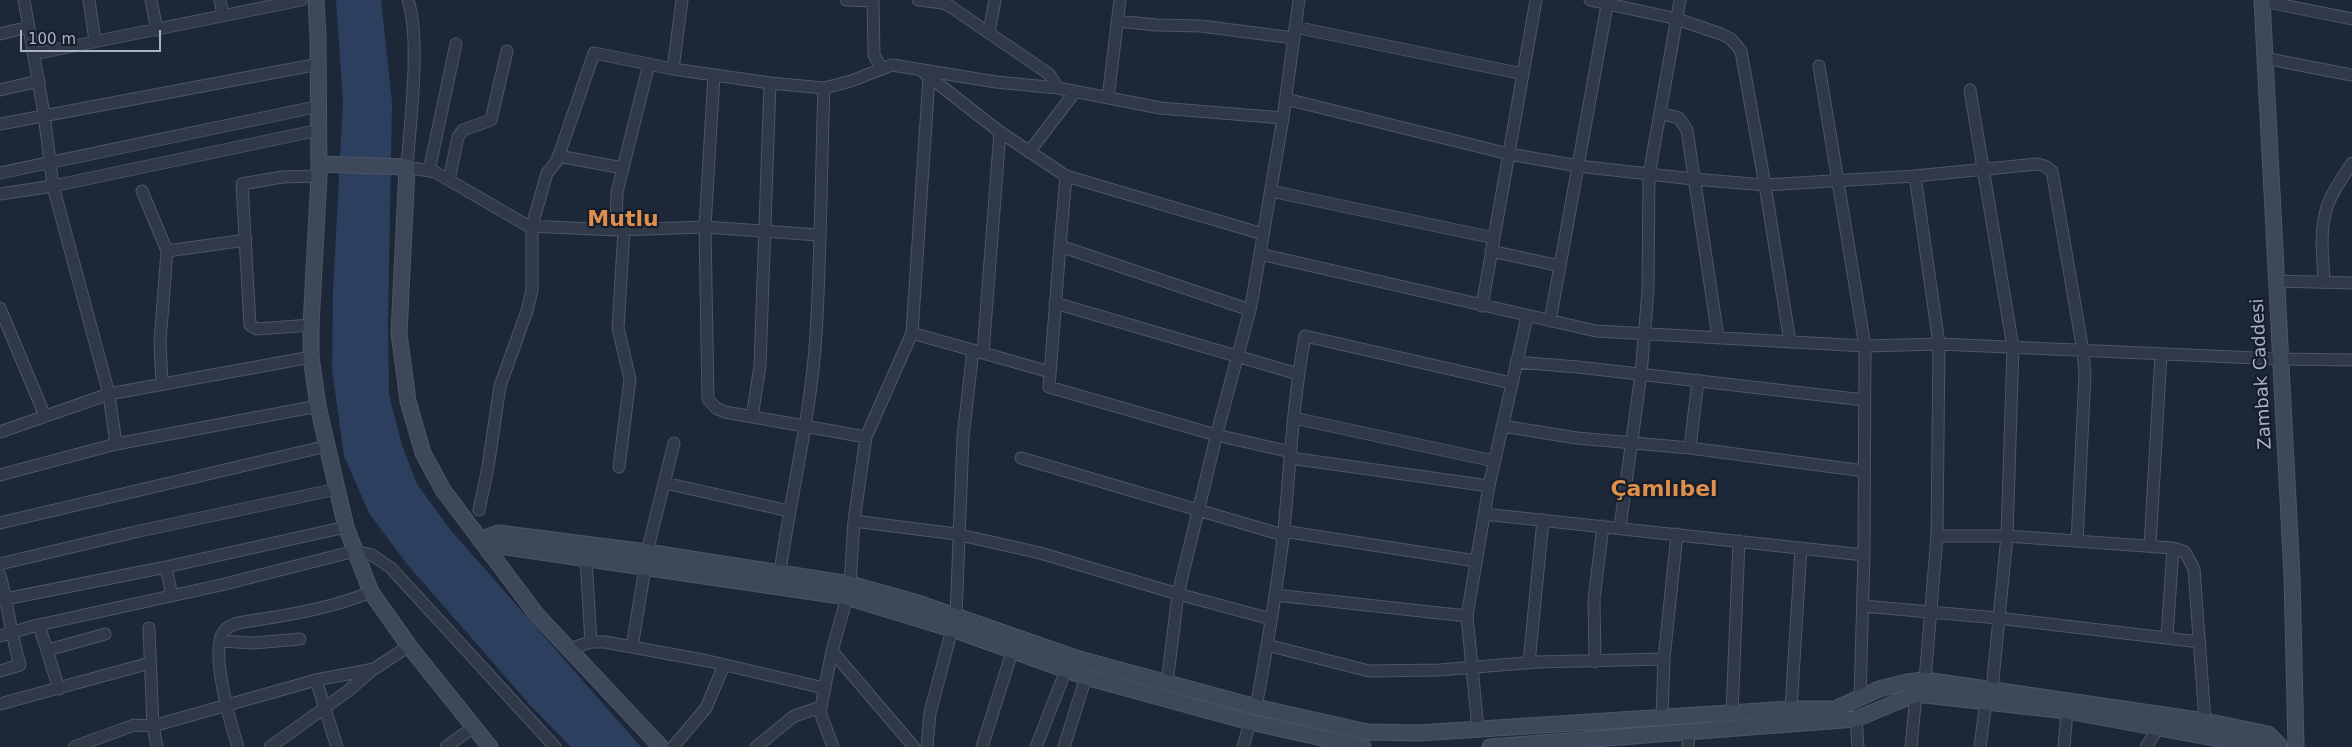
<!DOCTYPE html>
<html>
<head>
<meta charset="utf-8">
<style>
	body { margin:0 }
	#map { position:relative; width:2352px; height:747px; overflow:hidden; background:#1c2737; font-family:"DejaVu Sans",sans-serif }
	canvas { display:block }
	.scale { position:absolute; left:20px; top:30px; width:141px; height:22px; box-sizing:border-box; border:2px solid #a9b3c5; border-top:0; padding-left:6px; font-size:15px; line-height:18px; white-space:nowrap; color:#a9b3c5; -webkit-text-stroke:4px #161e2b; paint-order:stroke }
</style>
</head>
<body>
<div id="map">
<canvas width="2352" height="747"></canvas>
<div class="scale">100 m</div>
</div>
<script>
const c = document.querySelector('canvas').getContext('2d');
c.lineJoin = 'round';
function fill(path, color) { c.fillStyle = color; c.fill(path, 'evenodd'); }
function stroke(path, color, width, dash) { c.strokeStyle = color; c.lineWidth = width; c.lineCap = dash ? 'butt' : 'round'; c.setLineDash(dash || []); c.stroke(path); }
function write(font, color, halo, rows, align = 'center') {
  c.font = font + ' "DejaVu Sans",sans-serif'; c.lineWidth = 4.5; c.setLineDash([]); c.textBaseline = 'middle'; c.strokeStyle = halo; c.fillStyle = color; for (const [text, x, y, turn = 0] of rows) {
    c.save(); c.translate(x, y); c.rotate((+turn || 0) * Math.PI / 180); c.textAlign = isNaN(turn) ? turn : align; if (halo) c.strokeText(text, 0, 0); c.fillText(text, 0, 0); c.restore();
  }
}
fill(new Path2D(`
	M 336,0 L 381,0 L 392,102 L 388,323 L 389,395 L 402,445 L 417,484 L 449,528 L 641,747 L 571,747 L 530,705 L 406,563 L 369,513 L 344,456 L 332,370 L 333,289 L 343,102 Z`), '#2c3f5e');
const minor = new Path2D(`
	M 24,0 L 44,114 L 53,186 L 109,394 L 116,444
	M 89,0 L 95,41
	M 151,0 L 157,30
	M 220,0 L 223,15
	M 408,0 C 421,40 410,123 407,167 L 435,172 L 528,226 L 616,230 L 705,227 L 819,235
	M 846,0 L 873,1
	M 873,0 L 874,55 L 882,69
	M 918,0 L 944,3 L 951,7 L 1049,74 L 1058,88
	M 1590,0 L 1677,19 L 1721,34 L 1731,39 L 1741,51 L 1765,185 L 1790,342
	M 2262,1 L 2352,19
	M 1117,21 L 1157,25 L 1201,26 L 1294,38
	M 1295,27 L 1523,74
	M 989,32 L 995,0
	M 0,34 L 29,27
	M 34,54 L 301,0
	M 2264,58 L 2352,75
	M 1819,66 L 1865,346 L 1864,555 L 1860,699
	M 673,69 L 682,0
	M 923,72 L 1000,132 L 1066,176 L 1263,234
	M 714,75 L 705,227 L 708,399 L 716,408 L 725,412 L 866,437 L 854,521 L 850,584
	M 0,90 L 39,81
	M 1970,90 L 2013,347 L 2007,536 L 1992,690
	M 1108,98 L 1120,0
	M 1286,99 L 1509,154 L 1578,166 L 1693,179 L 1765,185 L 1915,176 L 2037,164 L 2045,166 L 2052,171 L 2083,351 L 2085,374 L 2077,541
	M 1660,113 L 1679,118 L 1687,130 L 1718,337
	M 0,124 L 319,64
	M 1029,152 L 1075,92
	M 558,156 L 623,168
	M 429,171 L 456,44
	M 0,173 L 320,106
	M 1915,176 L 1939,344 L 1937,536 L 1925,680
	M 449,180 L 458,137 L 463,130 L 491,120 L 507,51
	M 142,191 L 167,251 L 160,342 L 162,384
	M 1271,191 L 1494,238
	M 0,194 L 53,186 L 319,130
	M 616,230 L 617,192 L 649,64
	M 1060,246 L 1066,176
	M 167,251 L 246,240
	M 1491,251 L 1560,266
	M 1260,254 L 1596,331 L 1865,346 L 1939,344 L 2279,359 L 2352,360
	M 2276,281 L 2352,283
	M 2324,282 C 2323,258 2319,231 2327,207 C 2332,191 2343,177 2352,163
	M 1055,303 L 1298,374
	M 1482,306 L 1536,0
	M 0,308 L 45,416
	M 1250,310 L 1060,246 L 1049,387 L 1216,435 L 1291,452
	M 1550,321 L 1608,0
	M 311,325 L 257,329 L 250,325 L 242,184 L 282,177 L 319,176
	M 912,333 L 1050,372
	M 983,353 L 1000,132
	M 1516,362 L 1578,367 L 1864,400
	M 752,417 L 760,366 L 770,83
	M 1294,418 L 1494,461
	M 1502,426 L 1577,438 L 1690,448 L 1864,471
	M 0,432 L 109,394 L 311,357
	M 866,437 L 912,333 L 929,77
	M 1690,448 L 1698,380
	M 1021,458 L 1283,535
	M 1290,458 L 1489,486
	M 619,467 L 630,379 L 618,328 L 624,230
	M 0,475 L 116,444 L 318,406
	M 665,483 L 789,511
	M 479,510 L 488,467 L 500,386 L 527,311 L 532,290 L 532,226 L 547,173 L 557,161 L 594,53 L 673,69 L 770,83 L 824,88 L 851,81 L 892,65 L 996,82 L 1058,88 L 1160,108 L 1283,118
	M 1484,514 L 1864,555
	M 854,521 L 956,534 L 1040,553 L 1178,594 L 1271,619
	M 0,523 L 327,446
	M 1620,527 L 1641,374 L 1648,290 L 1649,175 L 1680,0
	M 1283,531 L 1476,561
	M 1937,536 L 2007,536 L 2173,548 L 2185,552 L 2194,569 L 2205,721
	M 2150,546 L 2161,354
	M 647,552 L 674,443
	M 586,559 L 591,642
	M 0,564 L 135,532 L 337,489
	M 166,567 L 172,596
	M 780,572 C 791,493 811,415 816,335 C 821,253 821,170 824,88
	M 0,575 C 8,605 11,635 20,665 L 0,671
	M 1275,595 L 1467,616
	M 0,600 L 166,567 L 346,527
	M 1863,606 L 1998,618 L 2200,642
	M 956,616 L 963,437 L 973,350
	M 39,625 L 59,689
	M 149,628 L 153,726 L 157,747
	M 0,636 L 34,626 L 221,585 L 355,551 L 372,555 L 391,568 L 555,747
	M 2167,637 L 2173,548
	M 220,641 L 254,643 L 300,639
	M 1267,645 L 1369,671 L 1439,670 L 1537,662 L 1664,659
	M 632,647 L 645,568
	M 569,649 L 591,642 L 605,642 L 708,661 L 824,688
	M 48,650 L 105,634
	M 832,651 L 914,747
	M 1595,662 L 1594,599 L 1603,526
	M 1529,663 L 1543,520
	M 316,680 L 337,747
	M 1167,683 L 1178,594 L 1218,429 L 1251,306 L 1283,118 L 1299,0
	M 0,704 L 150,663
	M 1256,707 C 1267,648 1277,589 1284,530 C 1290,465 1293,400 1305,336 L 1511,383
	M 1791,709 L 1801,548
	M 1732,713 L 1739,541
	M 1662,717 L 1664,659 L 1677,534
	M 1856,719 L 1858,747
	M 1478,729 L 1467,616 L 1489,486 L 1527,317
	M 74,747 L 134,725 L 153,726 L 316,680 L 374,669 L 409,646
	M 238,747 C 231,725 209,650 224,631 C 232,622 245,622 256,620 C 296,614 334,607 371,592
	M 270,747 L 348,691 L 372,670
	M 446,747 L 475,726
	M 673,747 L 706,708 L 724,665
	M 756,747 L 794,716 L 821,707
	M 833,747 L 820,712 L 832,651 L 847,597
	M 927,747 L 930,713 L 952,629
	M 982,747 L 1013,649
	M 1036,747 L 1066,670
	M 1064,747 L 1086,677
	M 1243,747 L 1250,722
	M 1688,747 L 1689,733
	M 1911,747 L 1916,694
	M 1980,747 L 1986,701
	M 2064,747 L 2067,711
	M 2146,747 L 2159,727`);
const secondary = new Path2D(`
	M 316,0 L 318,36 L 319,176 L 311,325 L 311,357 L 318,406 L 337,489 L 346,527 L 371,592 L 409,646 L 490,747
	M 2262,0 L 2292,576 L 2296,747
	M 319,164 L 407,167 L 399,333 L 408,401 L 423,453 L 443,490 L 537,615 L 661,747
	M 480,540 L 498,533 L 647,552 L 850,584 L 918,603 L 1079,659 L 1256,707 L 1367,732 L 1419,733 L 1791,709 L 1835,709 L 1879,689 L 1907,682 L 1925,680 L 2205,721 L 2268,734 L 2279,745
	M 489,552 L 500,546 L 847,597 L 952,629 L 1086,677 L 1250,722 L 1363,747
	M 1490,747 L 1856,719 L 1916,694 L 2067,711 L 2263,747`);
stroke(minor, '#4d5666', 13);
stroke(secondary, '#4d5666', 17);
stroke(minor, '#303947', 11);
stroke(secondary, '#3d485b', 15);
write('18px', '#a9b3c5', '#161e2b', [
	["Zambak Caddesi",2262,374,-93]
]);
write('bold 22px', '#de8f4b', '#161e2b', [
	["Mutlu",623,220],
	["Çamlıbel",1664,490]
]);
</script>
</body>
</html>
